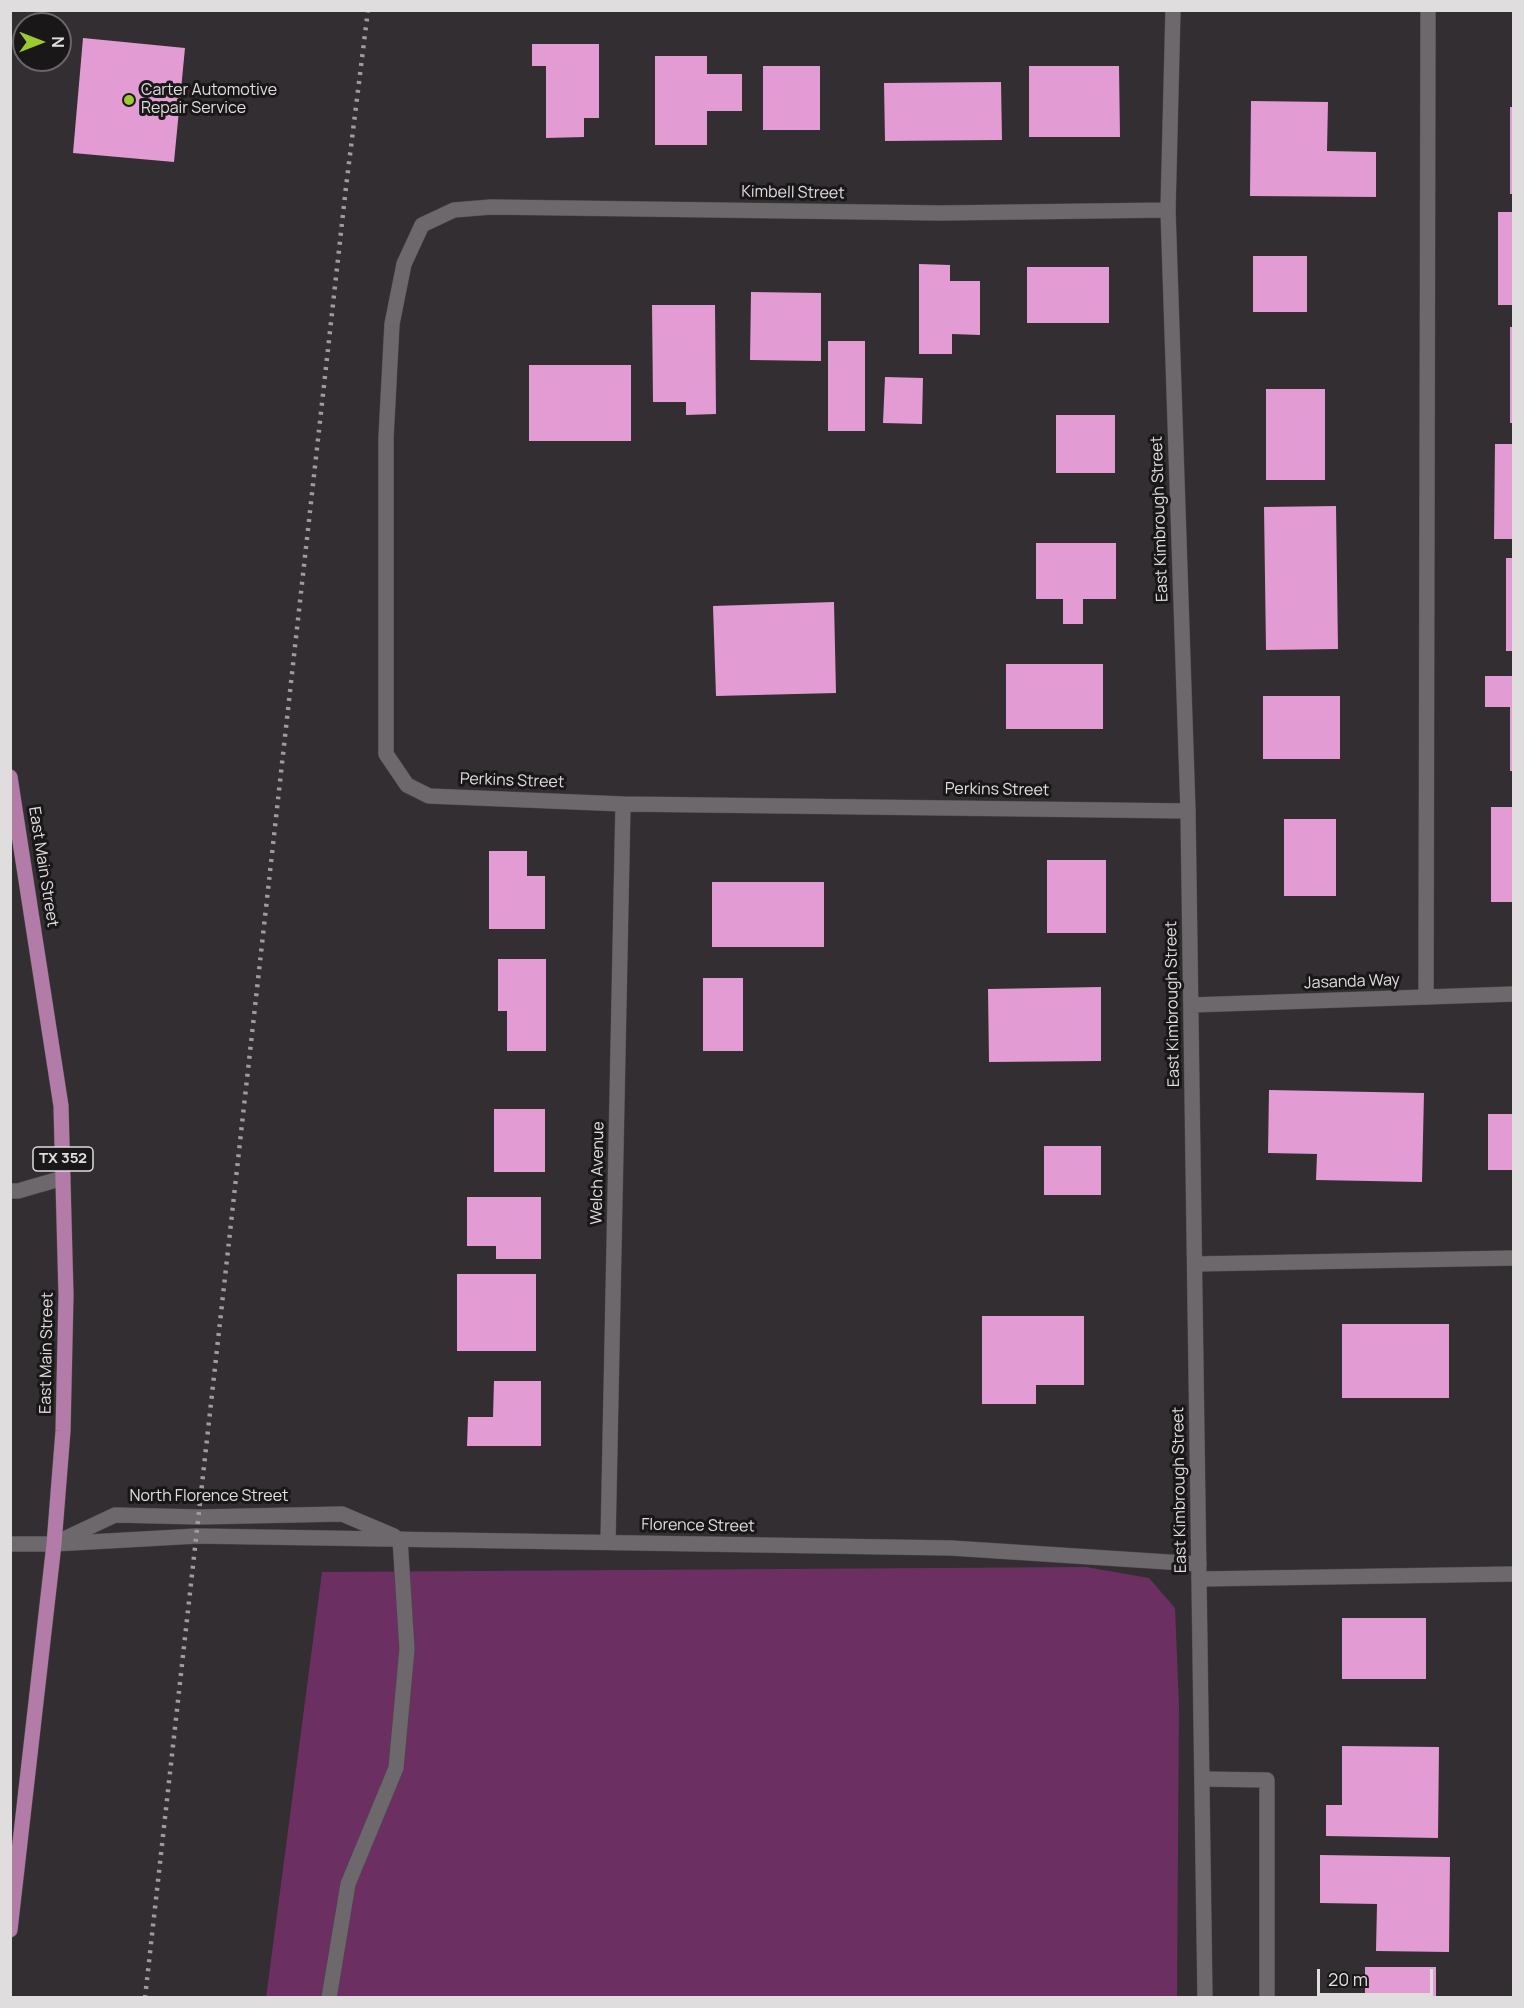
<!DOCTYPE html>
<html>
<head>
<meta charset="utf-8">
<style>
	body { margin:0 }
	#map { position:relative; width:1524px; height:2008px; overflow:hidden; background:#322e31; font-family:Manrope,sans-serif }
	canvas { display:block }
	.frame { position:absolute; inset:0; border:12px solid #e0dddf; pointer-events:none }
	.north { position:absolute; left:12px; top:12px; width:60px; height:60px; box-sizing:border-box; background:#191718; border:2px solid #696668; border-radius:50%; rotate:90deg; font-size:16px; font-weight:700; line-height:24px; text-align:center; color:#e0dddf }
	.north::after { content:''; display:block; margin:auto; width:21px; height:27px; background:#9dca2f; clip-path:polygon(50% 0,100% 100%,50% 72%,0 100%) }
	.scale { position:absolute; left:1317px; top:1969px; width:116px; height:27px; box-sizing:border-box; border:3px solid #e0dddf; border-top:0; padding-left:8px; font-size:18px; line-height:21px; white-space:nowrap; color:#e0dddf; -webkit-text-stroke:4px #191718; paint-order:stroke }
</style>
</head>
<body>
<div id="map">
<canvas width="1524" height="2008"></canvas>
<div class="frame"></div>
<div class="north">N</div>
<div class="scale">20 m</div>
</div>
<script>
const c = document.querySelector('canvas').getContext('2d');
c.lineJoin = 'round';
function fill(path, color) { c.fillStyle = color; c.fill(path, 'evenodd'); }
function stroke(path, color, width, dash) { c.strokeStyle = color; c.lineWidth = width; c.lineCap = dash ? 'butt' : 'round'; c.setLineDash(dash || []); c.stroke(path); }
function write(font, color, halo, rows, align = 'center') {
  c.font = font + ' Manrope,sans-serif'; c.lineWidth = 6; c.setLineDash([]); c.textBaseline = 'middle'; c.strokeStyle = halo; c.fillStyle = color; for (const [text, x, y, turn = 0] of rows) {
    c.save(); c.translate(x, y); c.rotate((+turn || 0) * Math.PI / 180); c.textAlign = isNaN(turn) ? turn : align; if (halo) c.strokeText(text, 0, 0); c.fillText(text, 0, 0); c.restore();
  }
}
fill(new Path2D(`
	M 1086,1567 L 1149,1578 L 1175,1608 L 1179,1705 L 1177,1997 L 266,1998 L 322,1572 Z`), '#6c2f61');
fill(new Path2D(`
	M 83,38 L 185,48 L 174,162 L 73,153 Z
	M 532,44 L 599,44 L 599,118 L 584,118 L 584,137 L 546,138 L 546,66 L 532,66 Z
	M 655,56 L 707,56 L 707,74 L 742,74 L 742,111 L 707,111 L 707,145 L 655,145 Z
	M 763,66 L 820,66 L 820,130 L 763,130 Z
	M 1029,66 L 1119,66 L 1120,137 L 1029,137 Z
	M 1001,82 L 1002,140 L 885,141 L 884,83 Z
	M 1251,101 L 1328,102 L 1327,151 L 1376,152 L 1376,197 L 1250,196 Z
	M 1510,107 L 1514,107 L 1514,194 L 1510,194 Z
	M 1498,212 L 1514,212 L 1514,305 L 1498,305 Z
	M 1253,256 L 1307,256 L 1307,312 L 1253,312 Z
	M 919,264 L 950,265 L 950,281 L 980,281 L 980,335 L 952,334 L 952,354 L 919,354 Z
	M 1027,267 L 1109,267 L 1109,323 L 1027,323 Z
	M 751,292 L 821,293 L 821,361 L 750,360 Z
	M 652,305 L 715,305 L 716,414 L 686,415 L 686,402 L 653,402 Z
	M 1510,327 L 1514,327 L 1514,423 L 1510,423 Z
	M 828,341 L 865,341 L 865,431 L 828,431 Z
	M 529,365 L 631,365 L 631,441 L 529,441 Z
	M 885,377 L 923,378 L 922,424 L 883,423 Z
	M 1266,389 L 1325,389 L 1325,480 L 1266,480 Z
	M 1056,415 L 1115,415 L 1115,473 L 1056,473 Z
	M 1495,444 L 1514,444 L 1514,539 L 1494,539 Z
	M 1336,506 L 1338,649 L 1266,650 L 1264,507 Z
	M 1036,543 L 1116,543 L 1116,599 L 1083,599 L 1083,624 L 1063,624 L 1063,599 L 1036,599 Z
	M 1506,558 L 1514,558 L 1514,651 L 1506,651 Z
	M 834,602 L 836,693 L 716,696 L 713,606 Z
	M 1006,664 L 1103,664 L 1103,729 L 1006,729 Z
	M 1485,676 L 1514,676 L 1514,771 L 1510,771 L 1510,707 L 1485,707 Z
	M 1263,696 L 1340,696 L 1340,759 L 1263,759 Z
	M 1491,807 L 1514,807 L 1514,902 L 1491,902 Z
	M 1284,819 L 1336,819 L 1336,896 L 1284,896 Z
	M 489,851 L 527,851 L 527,876 L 545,876 L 545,929 L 489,929 Z
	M 1047,860 L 1106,860 L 1106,933 L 1047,933 Z
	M 712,882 L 824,882 L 824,947 L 712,947 Z
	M 498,959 L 546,959 L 546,1051 L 507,1051 L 507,1011 L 498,1011 Z
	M 703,978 L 743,978 L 743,1051 L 703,1051 Z
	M 1101,987 L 1101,1061 L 989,1062 L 988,989 Z
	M 1269,1090 L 1424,1093 L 1422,1182 L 1316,1180 L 1317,1154 L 1268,1153 Z
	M 494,1109 L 545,1109 L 545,1172 L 494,1172 Z
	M 1488,1114 L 1514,1114 L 1514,1170 L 1488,1170 Z
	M 1044,1146 L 1101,1146 L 1101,1195 L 1044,1195 Z
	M 467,1197 L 541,1197 L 541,1259 L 496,1259 L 496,1246 L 467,1246 Z
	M 457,1274 L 536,1274 L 536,1351 L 457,1351 Z
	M 982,1316 L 1084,1316 L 1084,1385 L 1036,1385 L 1036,1404 L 982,1404 Z
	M 1342,1324 L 1449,1324 L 1449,1398 L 1342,1398 Z
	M 494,1381 L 541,1381 L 541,1446 L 467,1446 L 468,1417 L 493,1417 Z
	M 1342,1618 L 1426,1618 L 1426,1679 L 1342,1679 Z
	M 1342,1746 L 1439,1747 L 1438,1838 L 1326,1836 L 1326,1805 L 1342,1805 Z
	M 1320,1855 L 1450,1857 L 1449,1952 L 1376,1951 L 1377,1904 L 1320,1903 Z
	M 1365,1967 L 1436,1967 L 1436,1998 L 1365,1998 Z`), '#e39bd3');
const service = new Path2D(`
	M 1426,997 L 1428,10
	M 10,1191 L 18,1191 L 63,1178
	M 1195,1264 L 1514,1258
	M 1199,1579 L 1514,1574
	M 1202,1779 L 1267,1780 L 1267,1998
	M 329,1998 L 348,1884 L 396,1768 L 407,1649 L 400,1539`);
const minor = new Path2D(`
	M 1173,10 L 1168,210 L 1188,811 L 1205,1998
	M 1168,210 L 941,213 L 491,207 L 454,210 L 422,225 L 404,264 L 392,324 L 386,438 L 386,754 L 407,785 L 429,796 L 623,804 L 1188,811
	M 1192,1005 L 1514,994
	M 62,1540 L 115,1515 L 199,1517 L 342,1514 L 394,1536
	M 608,1542 L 623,804
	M 10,1544 L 54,1544 L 197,1536 L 951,1548 L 1199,1564`);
const primary = new Path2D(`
	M 10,777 L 61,1106 L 66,1295 L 63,1431 L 54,1544 L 10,1930`);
stroke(service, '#4d4a4c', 16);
stroke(minor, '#4d4a4c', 16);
stroke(primary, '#4d4a4c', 16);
stroke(service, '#6d686c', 15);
stroke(minor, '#6d686c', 15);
stroke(primary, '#b37ba7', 15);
stroke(new Path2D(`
	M 145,1998 L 346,187 L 368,10`), '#9f9b9e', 4.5, [3, 6]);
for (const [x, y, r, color] of [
	[129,100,6,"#9dca2f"]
]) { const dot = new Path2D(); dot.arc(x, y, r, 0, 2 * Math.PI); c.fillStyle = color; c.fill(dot); stroke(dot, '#191718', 2); }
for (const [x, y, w] of [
	[63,1159,60]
]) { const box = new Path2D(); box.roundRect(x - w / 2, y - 12, w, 24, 4.5); c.fillStyle = '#191718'; c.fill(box); stroke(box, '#e0dddf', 1.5); }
write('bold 15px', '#e0dddf', null, [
	["TX 352",63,1159]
]);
write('16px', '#e0dddf', '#191718', [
	["Carter Automotive",141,91],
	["Repair Service",141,109]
], 'left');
write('16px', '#e0dddf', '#191718', [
	["Kimbell Street",793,193,1],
	["East Kimbrough Street",1160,519,-92],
	["Perkins Street",512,781,2],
	["Perkins Street",997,790,1],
	["East Main Street",43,867,81],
	["Jasanda Way",1352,982,-2],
	["East Kimbrough Street",1173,1004,-91],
	["Welch Avenue",598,1173,-89],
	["East Main Street",47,1353,-89],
	["East Kimbrough Street",1180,1490,-91],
	["North Florence Street",209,1497],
	["Florence Street",698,1526,1]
]);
</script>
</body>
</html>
